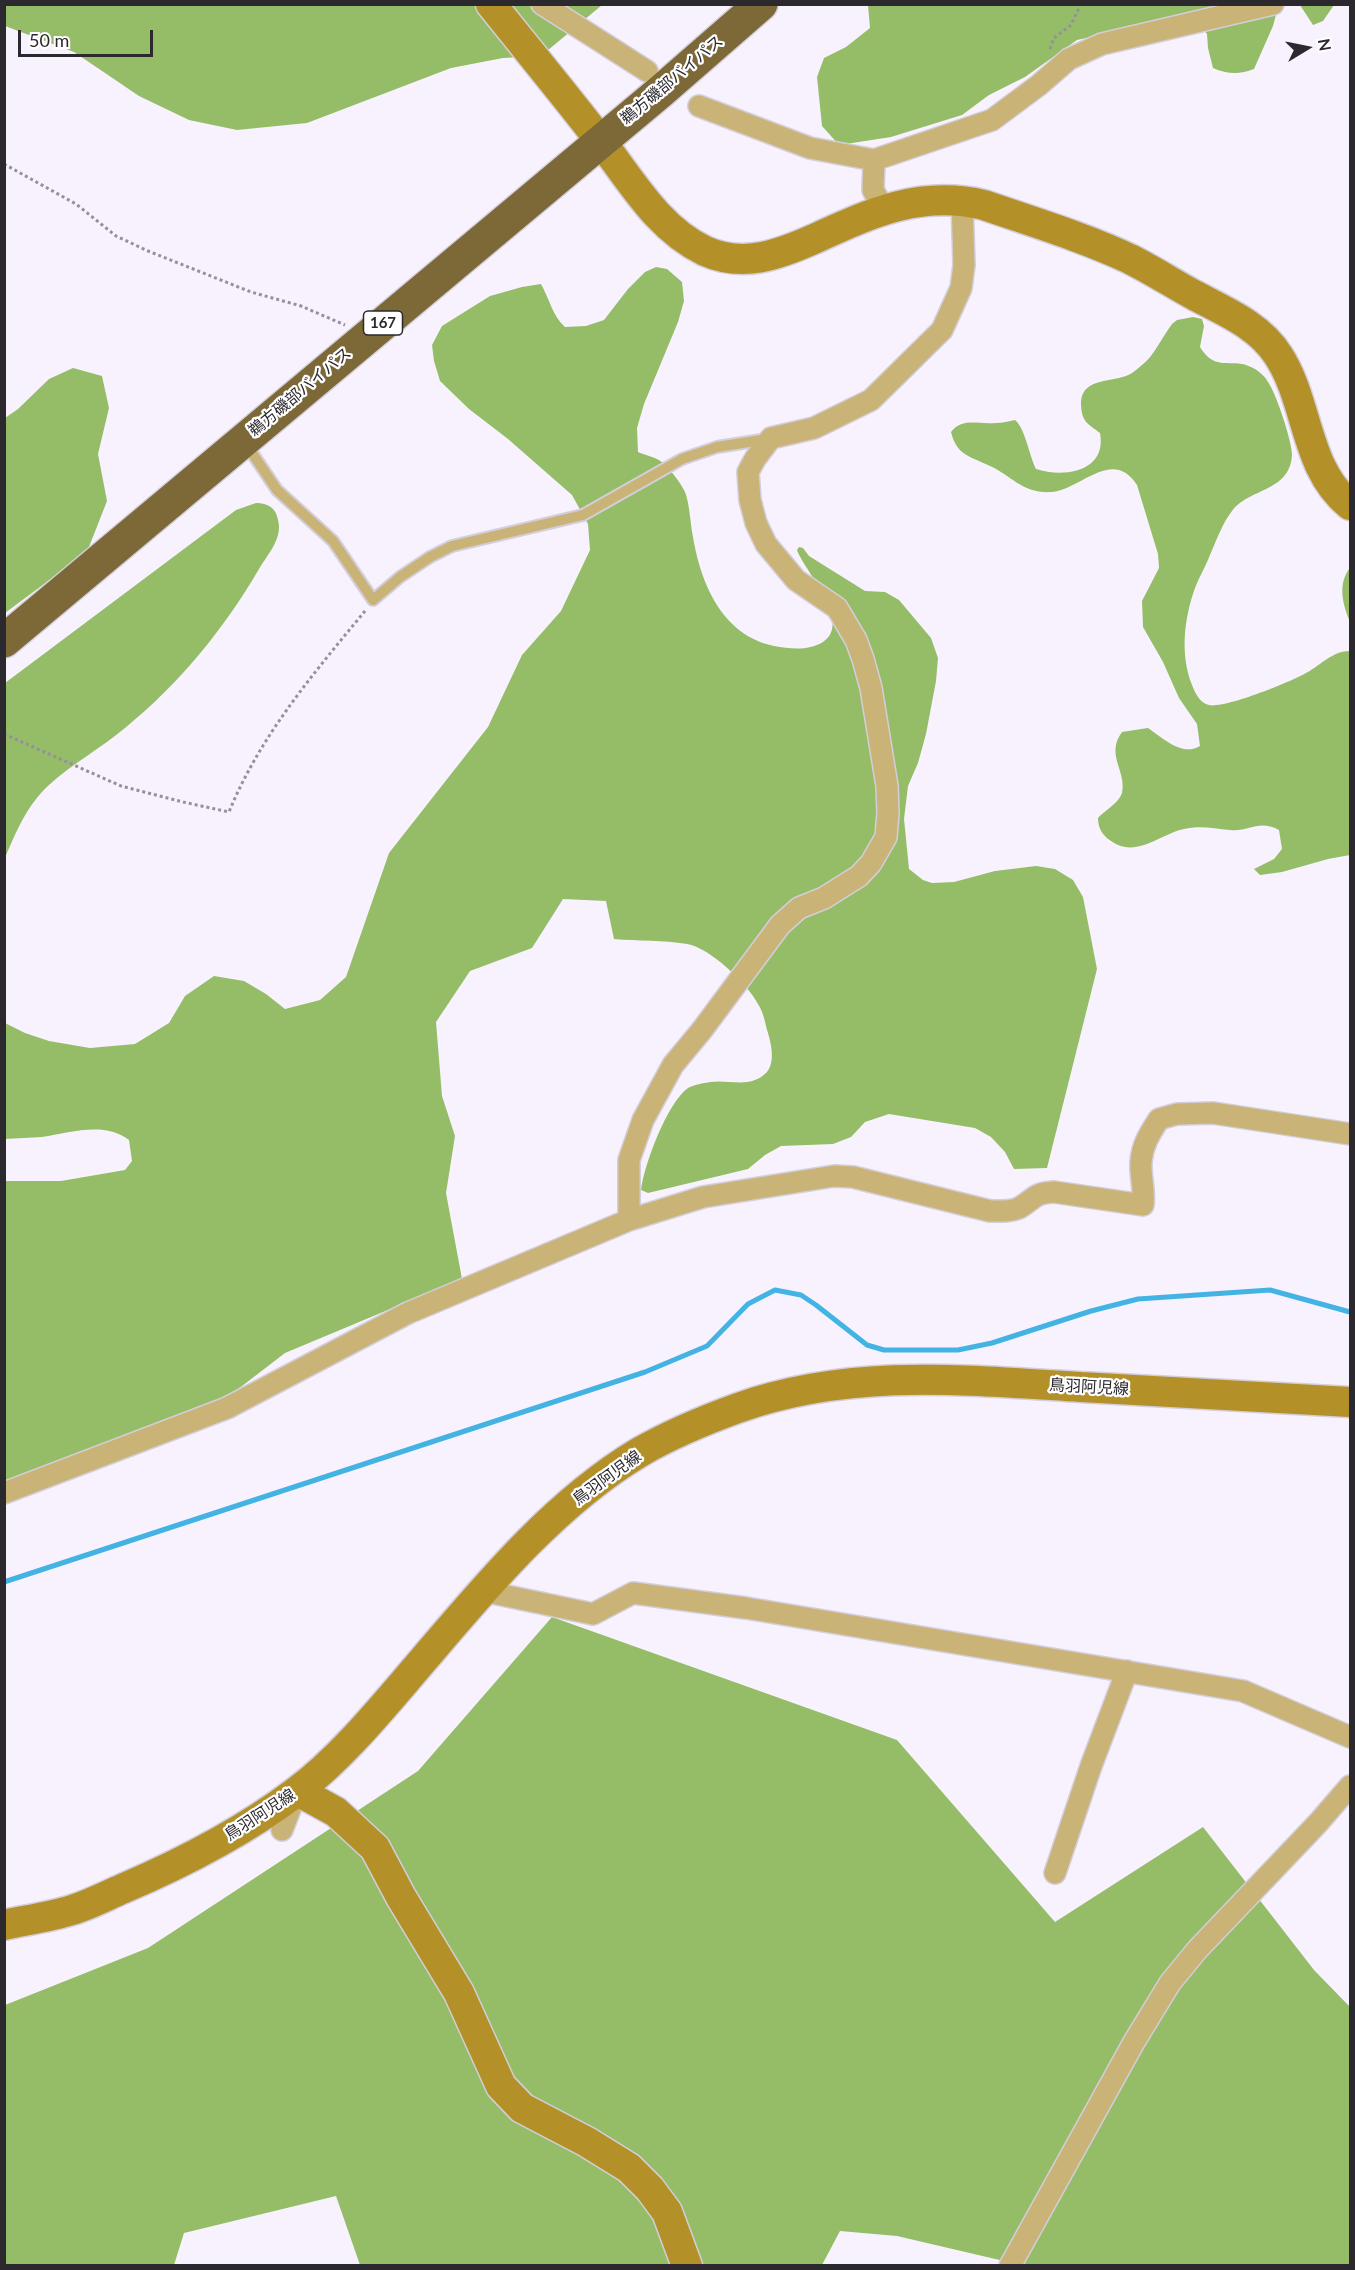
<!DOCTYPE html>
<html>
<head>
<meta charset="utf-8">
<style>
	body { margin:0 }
	#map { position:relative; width:1355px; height:2270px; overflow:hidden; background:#f8f2ff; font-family:Lato,sans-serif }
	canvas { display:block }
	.frame { position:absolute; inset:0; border:6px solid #2b282e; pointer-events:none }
	.north { position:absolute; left:1277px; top:18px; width:60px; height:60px; -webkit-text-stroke:4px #fff; paint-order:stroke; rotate:80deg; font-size:16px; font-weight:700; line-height:24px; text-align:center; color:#2b282e }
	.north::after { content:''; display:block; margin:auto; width:21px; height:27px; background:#2b282e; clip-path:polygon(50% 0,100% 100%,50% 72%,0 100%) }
	.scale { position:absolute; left:18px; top:30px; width:135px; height:27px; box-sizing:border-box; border:3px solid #2b282e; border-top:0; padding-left:8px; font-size:18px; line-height:21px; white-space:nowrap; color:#2b282e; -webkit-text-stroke:4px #fff; paint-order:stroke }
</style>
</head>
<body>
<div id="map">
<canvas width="1355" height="2270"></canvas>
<div class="frame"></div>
<div class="north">N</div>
<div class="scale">50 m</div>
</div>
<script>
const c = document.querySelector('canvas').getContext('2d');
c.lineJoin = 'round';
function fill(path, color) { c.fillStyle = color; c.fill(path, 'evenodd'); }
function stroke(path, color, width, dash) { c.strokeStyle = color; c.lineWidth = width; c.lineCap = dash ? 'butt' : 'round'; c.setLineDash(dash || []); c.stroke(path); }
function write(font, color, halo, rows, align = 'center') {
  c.font = font + ' Lato,"Noto Sans JP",sans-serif'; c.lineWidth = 4.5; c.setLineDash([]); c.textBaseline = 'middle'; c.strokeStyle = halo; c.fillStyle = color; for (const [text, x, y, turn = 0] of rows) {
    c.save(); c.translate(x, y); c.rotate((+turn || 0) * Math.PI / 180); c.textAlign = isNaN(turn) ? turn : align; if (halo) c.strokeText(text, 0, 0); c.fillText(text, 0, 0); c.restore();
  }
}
fill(new Path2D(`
	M 4,5 L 602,5 L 541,56 L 503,58 L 451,68 L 307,123 L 237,130 L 189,120 L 139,96 L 74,52 L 5,26 Z
	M 868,5 L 1285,5 L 1278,7 L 1273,26 L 1254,69 C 1239,75 1227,74 1213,68 L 1208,48 L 1207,34 L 1194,17 L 1166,21 L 1077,40 L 1025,77 L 989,95 L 962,115 L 891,137 L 839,145 L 822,126 L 817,77 L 824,58 L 846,47 L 870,28 Z
	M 1300,5 L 1334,5 L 1323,21 L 1313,25 Z
	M 656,267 L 667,269 L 682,282 L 684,301 L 678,322 L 644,404 L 637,428 L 638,452 C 645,455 658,458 663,463 C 670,469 681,483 685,492 C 690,505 690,523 693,537 C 701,584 722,635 774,646 C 791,649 808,651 823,642 C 853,622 805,572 797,550 L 799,547 L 803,548 L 809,556 L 865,591 L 885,592 L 899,600 L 931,638 L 938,658 L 936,681 L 926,734 L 918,763 L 908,786 L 904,819 L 909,869 L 923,880 L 932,883 L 954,882 L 995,871 L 1036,866 L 1055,869 L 1073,880 L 1083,897 L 1097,969 L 1047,1168 L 1014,1169 L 1005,1152 L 991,1137 L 975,1128 L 889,1114 L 865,1122 L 851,1137 L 833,1144 L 781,1146 L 765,1155 L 748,1169 L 648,1193 L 641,1190 C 644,1165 667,1103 688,1088 C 693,1085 704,1083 710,1082 C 729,1079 750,1089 766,1073 C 776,1063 771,1042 767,1030 C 765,1021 763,1012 758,1004 C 747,983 710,948 687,944 C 663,940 638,941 614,939 L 606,901 L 563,899 L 532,948 L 470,971 L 436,1022 L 442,1096 L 455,1136 L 446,1193 L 462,1279 L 285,1353 L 216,1406 L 5,1482 L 5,1181 L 61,1181 L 125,1170 L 132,1161 L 129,1140 C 104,1121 70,1133 42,1137 C 30,1138 17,1138 5,1139 L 5,1023 L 25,1033 L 49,1041 L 90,1048 L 135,1044 L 169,1023 L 185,996 L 214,976 L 244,981 L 266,994 L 285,1009 L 320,1000 L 346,977 L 389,853 L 488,727 L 522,655 L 561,611 L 590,550 L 588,524 L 572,495 L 508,439 L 469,409 L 440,381 L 434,361 L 432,345 L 442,326 L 490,296 L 522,287 L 541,284 C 549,298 553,317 565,327 L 586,326 L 604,320 L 628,289 L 645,272 Z
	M 1193,317 L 1202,319 L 1204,326 L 1200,347 C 1216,373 1231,357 1251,367 C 1258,370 1265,376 1268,382 C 1276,393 1292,441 1292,455 C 1290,492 1249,488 1232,511 C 1222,524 1217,539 1210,555 C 1206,566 1199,577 1195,588 C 1184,619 1180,654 1192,685 C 1195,693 1200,703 1209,705 C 1224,709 1297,680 1311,670 C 1324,662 1334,651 1350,651 L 1350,855 L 1328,859 L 1282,872 L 1260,875 L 1254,869 L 1274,859 L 1282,849 L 1279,830 C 1258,819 1250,832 1230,830 C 1214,829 1201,825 1184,829 C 1160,834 1136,859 1111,841 C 1102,835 1098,828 1098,818 C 1105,810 1119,803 1122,793 C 1127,771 1105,755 1122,732 L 1148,728 C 1163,738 1182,757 1200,746 L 1197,724 L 1179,698 L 1163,662 L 1143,627 L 1142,601 L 1159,568 L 1158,554 L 1137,485 C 1113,447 1081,489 1052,492 C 1023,494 1012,476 990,466 C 970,456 957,456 951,432 C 963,417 978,425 996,423 C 1002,423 1009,421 1015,420 C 1025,428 1029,455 1036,469 C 1064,478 1107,472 1100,433 C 1087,423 1082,422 1081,405 C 1080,379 1108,382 1126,376 C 1132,374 1137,369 1142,365 C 1154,356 1162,337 1172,324 L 1177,320 Z
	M 73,368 L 102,376 L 109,408 L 98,454 L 107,501 L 87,552 L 5,613 L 5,418 L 18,409 L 49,379 Z
	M 256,503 C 268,503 276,508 278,520 C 283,538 268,554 259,569 C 224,629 179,684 125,728 C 101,748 72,764 49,785 C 27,805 16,832 5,858 L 5,683 L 236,510 Z
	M 1350,568 L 1350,622 C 1343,605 1337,584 1350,568 Z
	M 552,1617 L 897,1740 L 1055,1922 L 1203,1827 L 1314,1970 L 1350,2007 L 1350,2265 L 1021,2265 L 897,2236 L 840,2231 L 822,2265 L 360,2265 L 336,2196 L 184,2233 L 174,2265 L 5,2266 L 5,2005 L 148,1948 L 418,1771 Z`), '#95bd68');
stroke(new Path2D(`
	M 4,1582 L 645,1372 L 707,1346 L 748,1304 L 775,1290 L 801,1295 L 816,1305 L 867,1345 L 884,1350 L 958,1350 L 992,1343 L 1091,1311 L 1138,1299 L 1270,1290 L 1350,1312`), '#43b3e4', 5);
const lane = new Path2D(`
	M 246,444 L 277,490 L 333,541 L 373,600 L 400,577 L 430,557 L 452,546 L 583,515 L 682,459 L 717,447 L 768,439`);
const street = new Path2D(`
	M 542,4 L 647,71
	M 699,106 L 810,148 L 874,160 L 992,120 L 1039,85 L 1069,59 L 1102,44 L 1273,4
	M 874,160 L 873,190 L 884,209
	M 629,1220 L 629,1160 L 643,1120 L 673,1065 L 702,1030 L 780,925 L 799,908 L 824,898 L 859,876 L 871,863 L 886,837 L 888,813 L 887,786 L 871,688 L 863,659 L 856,640 L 837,608 L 796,580 L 766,544 L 756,523 L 750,500 L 748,472 L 755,459 L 771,438 L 814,428 L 871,400 L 942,330 L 961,288 L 964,265 L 962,200
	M 4,1493 L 227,1408 L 408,1313 L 629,1220 L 703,1197 L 834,1176 L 853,1177 L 990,1211 C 1000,1211 1010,1212 1019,1208 C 1035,1199 1033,1193 1054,1192 L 1143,1205 C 1145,1190 1140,1177 1141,1162 C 1142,1145 1150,1133 1159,1119 L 1177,1114 L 1213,1113 L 1350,1134
	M 483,1591 L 593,1614 L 633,1593 L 746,1608 L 1243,1691 L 1350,1737
	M 282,1830 L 297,1791
	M 1055,1873 L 1091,1766 L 1127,1671
	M 1010,2266 L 1134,2042 L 1170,1983 L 1197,1950 L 1318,1823 L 1350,1786`);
const secondary = new Path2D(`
	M 491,4 C 527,49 564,94 599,139 C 631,180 657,228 705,251 C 743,268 778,255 814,239 C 871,213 920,190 984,205 C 1033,222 1083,237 1130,259 C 1152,270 1172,283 1194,295 C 1224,311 1259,325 1278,355 C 1309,402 1304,468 1350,505
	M 298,1791 L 336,1812 L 375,1848 L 401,1897 L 459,1993 L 501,2086 L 522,2108 L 587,2142 L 629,2168 L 650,2189 L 667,2212 L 687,2266
	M 4,1925 C 27,1920 50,1917 72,1910 C 89,1905 106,1896 122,1889 C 183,1863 243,1832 296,1792 C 343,1757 386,1703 424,1659 C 487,1585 556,1502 640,1452 C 671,1434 705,1420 738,1408 C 850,1368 966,1380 1081,1387 C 1171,1392 1261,1397 1350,1402`);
const highway = new Path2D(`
	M 4,641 L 660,92 L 761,4`);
stroke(lane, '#d3ced9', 14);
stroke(street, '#d3ced9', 24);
stroke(secondary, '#d3ced9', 33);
stroke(highway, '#d3ced9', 36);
stroke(new Path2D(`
	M 1050,49 L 1054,38 L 1071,25 L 1081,4
	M 4,164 L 76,204 L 116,236 L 148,251 L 251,292 L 301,306 L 345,325
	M 4,734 L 121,786 L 183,802 L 229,812 C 260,736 313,674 365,611`), '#95909a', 3, [3, 3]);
stroke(lane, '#c9b377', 10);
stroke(street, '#c9b377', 21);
stroke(secondary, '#b39128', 30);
stroke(highway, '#7c6937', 33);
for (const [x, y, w] of [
	[383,323,39]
]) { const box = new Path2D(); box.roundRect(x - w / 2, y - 12, w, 24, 4.5); c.fillStyle = '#fff'; c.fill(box); stroke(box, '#2b282e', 1.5); }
write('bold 15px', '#2b282e', null, [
	["167",383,323]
]);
write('16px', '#2b282e', '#fff', [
	["鵜方磯部バイパス",672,80,-40],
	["鵜方磯部バイパス",300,392,-40],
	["鳥羽阿児線",1089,1387,3],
	["鳥羽阿児線",607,1478,-36],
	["鳥羽阿児線",260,1815,-33]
]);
</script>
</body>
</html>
